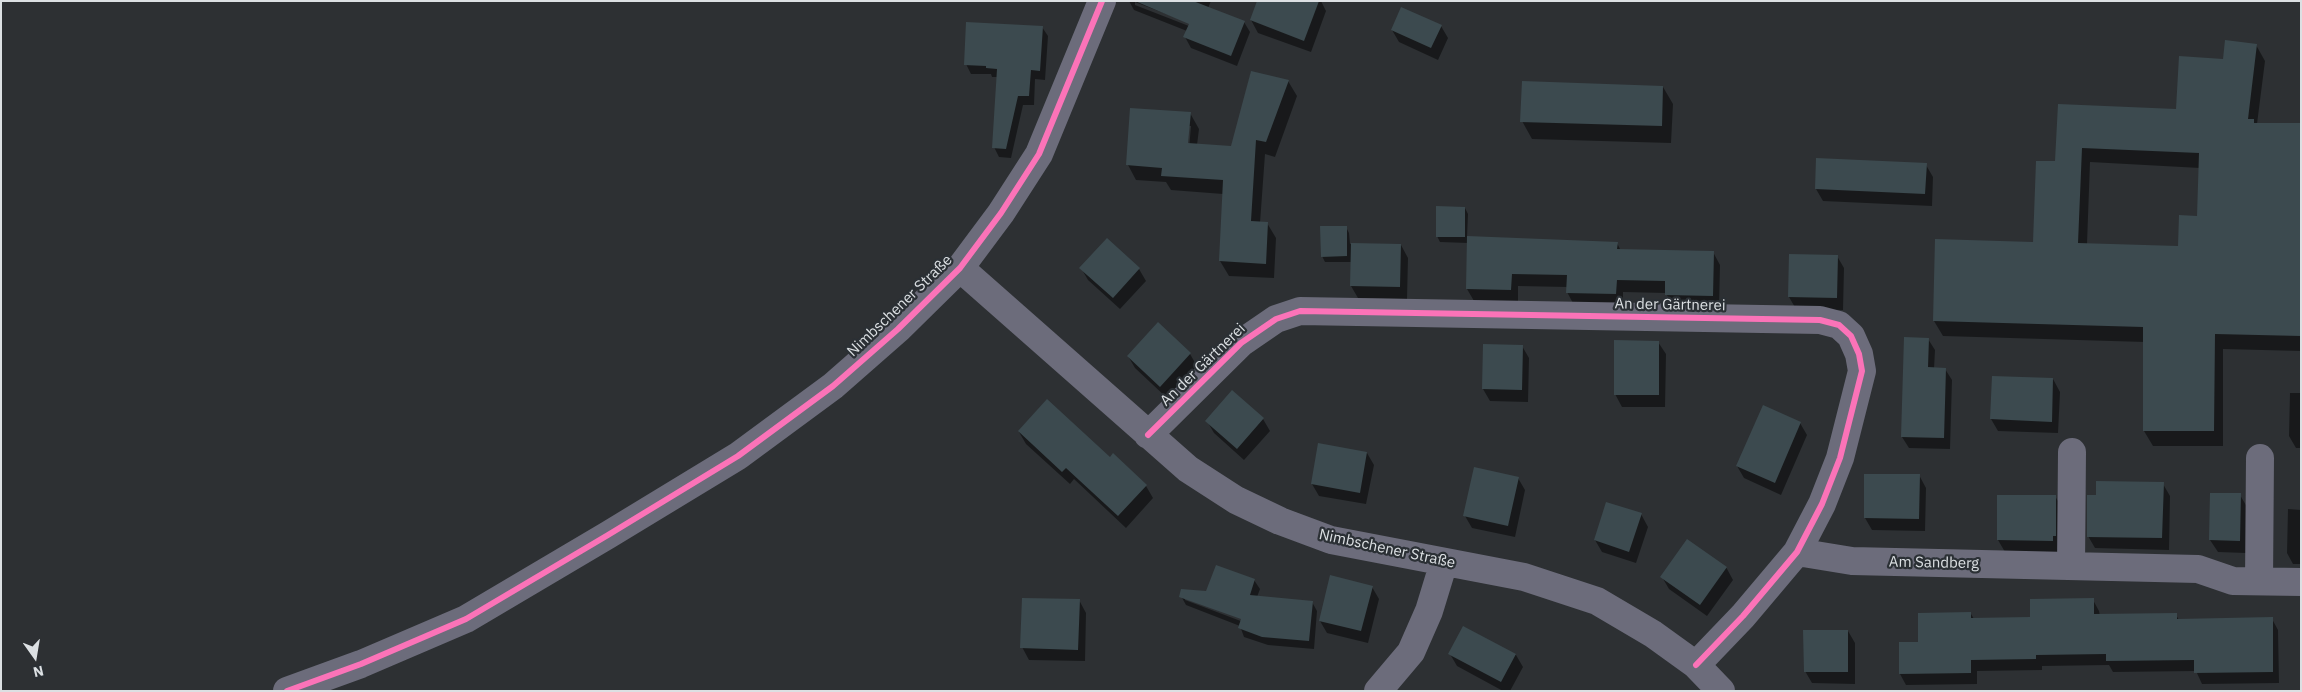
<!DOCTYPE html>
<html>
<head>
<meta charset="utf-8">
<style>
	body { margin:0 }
	#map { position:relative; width:2302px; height:692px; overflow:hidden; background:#2d3033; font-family:"IBM Plex Sans",sans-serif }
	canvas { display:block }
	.frame { position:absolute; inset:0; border:2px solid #dce0e3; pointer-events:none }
	.north { position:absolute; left:10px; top:632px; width:50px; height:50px; -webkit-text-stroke:4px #2b3035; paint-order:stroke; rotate:167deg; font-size:14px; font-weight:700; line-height:20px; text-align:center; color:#dce0e3 }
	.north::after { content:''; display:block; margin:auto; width:18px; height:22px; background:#dce0e3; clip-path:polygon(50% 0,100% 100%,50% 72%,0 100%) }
</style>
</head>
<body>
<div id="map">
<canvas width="2302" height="692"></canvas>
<div class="frame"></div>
<div class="north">N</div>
</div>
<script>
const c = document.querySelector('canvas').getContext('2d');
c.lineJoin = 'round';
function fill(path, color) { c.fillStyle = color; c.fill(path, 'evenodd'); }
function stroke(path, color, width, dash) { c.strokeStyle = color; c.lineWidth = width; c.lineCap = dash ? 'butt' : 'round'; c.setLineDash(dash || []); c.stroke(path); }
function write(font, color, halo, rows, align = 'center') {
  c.font = font + ' "IBM Plex Sans",sans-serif'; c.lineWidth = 4.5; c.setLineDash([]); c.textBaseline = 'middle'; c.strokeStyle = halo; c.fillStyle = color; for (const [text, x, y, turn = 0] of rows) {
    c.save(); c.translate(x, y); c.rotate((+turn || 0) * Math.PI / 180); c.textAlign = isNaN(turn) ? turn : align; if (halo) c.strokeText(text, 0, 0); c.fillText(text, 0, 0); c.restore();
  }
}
fill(new Path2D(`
	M 1129,1 L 1211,1 L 1208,8 L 1244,22 L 1250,32 L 1237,66 L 1191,48 L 1185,37 L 1187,31 L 1134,10 ZM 1135,2 L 1195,25 L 1194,28 L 1135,5 Z
	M 1258,1 L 1321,1 L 1326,11 L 1311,52 L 1258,33 L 1251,20 Z
	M 1441,26 L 1448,38 L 1438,60 L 1399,42 L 1392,30 Z
	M 1042,27 L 1048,36 L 1045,80 L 1035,79 L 1034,105 L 1023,105 L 1011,158 L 999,157 L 994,147 L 997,77 L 992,77 L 991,74 L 971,74 L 966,64 Z
	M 2256,45 L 2265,61 L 2257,124 L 2301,124 L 2301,351 L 2223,349 L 2223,446 L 2153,446 L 2144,431 L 2145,342 L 1943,336 L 1934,321 L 1936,240 L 2034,243 L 2056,163 L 2060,105 L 2177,111 L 2224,60 ZM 2090,162 L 2200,168 L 2198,217 L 2179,247 L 2087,244 Z
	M 1251,72 L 1288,81 L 1297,96 L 1275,157 L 1265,154 L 1260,223 L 1267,223 L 1276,238 L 1274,278 L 1229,276 L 1220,261 L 1223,194 L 1171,190 L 1166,182 L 1136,180 L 1128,165 L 1190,113 L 1199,129 L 1197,145 L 1232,148 ZM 1188,126 L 1191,126 L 1189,149 L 1187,149 Z
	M 1663,87 L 1673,104 L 1671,143 L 1532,139 L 1522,121 Z
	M 1926,165 L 1933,177 L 1932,206 L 1823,201 L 1816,189 Z
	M 1465,208 L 1468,214 L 1467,237 L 1617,243 L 1621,251 L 1713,252 L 1720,265 L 1719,307 L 1673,307 L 1666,293 L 1623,292 L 1623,306 L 1574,305 L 1567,292 L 1567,287 L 1518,286 L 1518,302 L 1474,301 L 1467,289 L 1468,243 L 1440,242 L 1437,236 Z
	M 1346,227 L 1349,233 L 1350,244 L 1401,245 L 1408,258 L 1407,299 L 1358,298 L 1351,286 L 1352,262 L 1325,262 L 1322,256 Z
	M 1837,256 L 1844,268 L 1843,310 L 1796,309 L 1789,297 Z
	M 1081,268 L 1139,269 L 1146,281 L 1120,309 L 1088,280 Z
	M 1928,339 L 1935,350 L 1934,369 L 1945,369 L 1952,380 L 1950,449 L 1909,448 L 1902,437 Z
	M 1658,342 L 1666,354 L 1665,407 L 1622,407 L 1615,394 Z
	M 1522,346 L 1529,358 L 1528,402 L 1490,401 L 1483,389 Z
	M 1190,354 L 1197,366 L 1167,398 L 1135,368 L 1128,356 Z
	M 2053,379 L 2060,392 L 2058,433 L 1998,431 L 1991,419 Z
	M 2290,393 L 2301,393 L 2301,448 L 2296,448 L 2289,436 Z
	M 1263,419 L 1270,431 L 1244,460 L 1214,433 L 1207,421 Z
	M 1800,423 L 1807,435 L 1781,495 L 1744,478 L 1737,466 Z
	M 1019,432 L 1110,459 L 1113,455 L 1146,486 L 1153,498 L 1126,528 L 1074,479 L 1070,484 L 1026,444 Z
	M 1367,453 L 1374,465 L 1366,504 L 1319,496 L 1312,484 Z
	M 1919,475 L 1926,488 L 1925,531 L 1872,530 L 1865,518 Z
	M 1518,478 L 1525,490 L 1515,537 L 1472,528 L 1465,516 Z
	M 2163,484 L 2170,496 L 2169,550 L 2095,548 L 2088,536 Z
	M 2240,495 L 2247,507 L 2246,553 L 2218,552 L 2210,540 Z
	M 1998,496 L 2055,496 L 2062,508 L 2059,553 L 2005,552 L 1998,540 Z
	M 2288,509 L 2301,510 L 2301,564 L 2293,564 L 2287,553 Z
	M 1641,514 L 1648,527 L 1636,563 L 1602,552 L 1595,540 Z
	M 1726,567 L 1733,580 L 1707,616 L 1669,589 L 1662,577 Z
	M 1254,580 L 1260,589 L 1257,597 L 1312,602 L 1317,611 L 1314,649 L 1268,645 L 1244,637 L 1240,626 L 1186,605 L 1181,596 L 1207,592 ZM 1185,598 L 1247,620 L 1246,623 L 1185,600 Z
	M 1372,587 L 1379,599 L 1368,643 L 1327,633 L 1320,621 Z
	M 1079,600 L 1086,613 L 1085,661 L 1029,660 L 1022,647 Z
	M 2093,600 L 2099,611 L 2100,616 L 2176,615 L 2179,620 L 2272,619 L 2278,630 L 2279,683 L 2202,684 L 2196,671 L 2113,672 L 2109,665 L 2042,666 L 2042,670 L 1977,671 L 1977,684 L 1906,685 L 1900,674 L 1920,643 L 1971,614 L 1974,619 L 2031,618 Z
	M 1464,627 L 1516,655 L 1523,667 L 1510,691 L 1503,691 L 1457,666 L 1450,654 Z
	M 1848,631 L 1855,643 L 1855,684 L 1812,683 L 1805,671 Z`), '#0007');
fill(new Path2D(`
	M 1135,1 L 1193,1 L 1245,21 L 1231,56 L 1183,37 L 1189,24 Z
	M 1257,1 L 1319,1 L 1304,41 L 1250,20 Z
	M 1401,7 L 1442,25 L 1431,48 L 1391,30 Z
	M 966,22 L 1043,26 L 1040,71 L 1031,70 L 1029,96 L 1018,96 L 1006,149 L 992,148 L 997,69 L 986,68 L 986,66 L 964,65 Z
	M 2225,40 L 2257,44 L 2248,119 L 2254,119 L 2254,123 L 2301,123 L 2301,336 L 2215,334 L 2214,431 L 2143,431 L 2143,327 L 1933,321 L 1935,239 L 2033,242 L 2036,161 L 2055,161 L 2058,104 L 2176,109 L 2179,56 L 2223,59 ZM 2082,148 L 2199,153 L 2197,216 L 2179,215 L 2178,246 L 2078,243 Z
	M 1251,71 L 1289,80 L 1266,142 L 1256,140 L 1251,221 L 1268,222 L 1266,264 L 1219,261 L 1223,180 L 1161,176 L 1162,168 L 1126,165 L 1130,108 L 1191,112 L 1188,143 L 1231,146 Z
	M 1522,81 L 1663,86 L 1662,126 L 1520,122 Z
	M 1816,158 L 1927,163 L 1925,194 L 1815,189 Z
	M 1436,206 L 1465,207 L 1465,237 L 1436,237 Z
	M 1320,226 L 1347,226 L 1347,256 L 1321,257 Z
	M 1467,236 L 1618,242 L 1617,249 L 1714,251 L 1713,296 L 1665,295 L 1665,281 L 1617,280 L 1616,294 L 1566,293 L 1567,275 L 1512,274 L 1511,290 L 1466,289 Z
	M 1107,238 L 1140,268 L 1113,298 L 1079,268 Z
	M 1351,243 L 1401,244 L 1400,287 L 1350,286 Z
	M 1789,254 L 1838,255 L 1837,298 L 1788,297 Z
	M 1158,322 L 1191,353 L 1160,387 L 1127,356 Z
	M 1904,337 L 1929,338 L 1928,367 L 1946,368 L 1944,438 L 1901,437 Z
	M 1614,340 L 1659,341 L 1659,395 L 1614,395 Z
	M 1483,344 L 1523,345 L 1522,390 L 1482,389 Z
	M 1992,376 L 2053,378 L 2052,422 L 1990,419 Z
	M 1232,390 L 1264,418 L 1237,449 L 1205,421 Z
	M 1047,399 L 1110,457 L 1113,453 L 1147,485 L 1118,516 L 1066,468 L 1062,472 L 1018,431 Z
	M 1763,405 L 1801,422 L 1775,483 L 1736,466 Z
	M 1318,443 L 1367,452 L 1360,493 L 1311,484 Z
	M 1474,467 L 1519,477 L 1508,526 L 1463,516 Z
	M 1864,474 L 1920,474 L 1919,519 L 1864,518 Z
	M 2096,481 L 2164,482 L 2162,538 L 2087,537 L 2087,495 L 2096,495 Z
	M 2210,493 L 2241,493 L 2240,541 L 2209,540 Z
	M 1997,495 L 2056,495 L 2056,536 L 2053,536 L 2053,541 L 1997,540 Z
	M 1606,502 L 1642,513 L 1629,552 L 1594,540 Z
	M 1687,539 L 1727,567 L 1700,605 L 1660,577 Z
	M 1216,565 L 1255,579 L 1250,595 L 1313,601 L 1309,641 L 1262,637 L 1238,628 L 1241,619 L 1179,597 L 1181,589 L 1206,591 Z
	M 1330,575 L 1373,586 L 1361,631 L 1319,621 Z
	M 1022,598 L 1080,599 L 1078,650 L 1020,648 Z
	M 2094,598 L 2094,614 L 2177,613 L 2177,619 L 2273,617 L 2273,672 L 2194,673 L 2194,660 L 2106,661 L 2106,654 L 2036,655 L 2036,659 L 1971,660 L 1971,673 L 1899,674 L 1899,642 L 1918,642 L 1918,613 L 1971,612 L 1971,618 L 2030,617 L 2030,599 Z
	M 1463,626 L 1516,654 L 1501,682 L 1448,654 Z
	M 1803,630 L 1848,630 L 1848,672 L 1804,672 Z`), '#3c4a4f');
stroke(new Path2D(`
	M 960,268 L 1188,469 L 1236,500 L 1280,521 L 1331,540 L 1524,577 L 1597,601 L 1653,634 L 1696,665 L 1721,691
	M 1148,435 L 1241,343 L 1276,319 L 1300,311 L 1820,320 L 1839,325 L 1851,336 L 1859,354 L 1862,371 L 1840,458 L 1822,504 L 1797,552 L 1743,616 L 1696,665
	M 1797,552 L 1852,561 L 2198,569 L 2233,581 L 2301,582
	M 2071,566 L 2072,452
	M 2259,581 L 2260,458
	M 287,691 L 361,664 L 466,619 L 608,535 L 738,456 L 833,386 L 898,329 L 960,268 L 1001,213 L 1039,154 L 1102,1
	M 1378,691 L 1411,652 L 1429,611 L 1444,562`), '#6c6c7b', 28);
stroke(new Path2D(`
	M 1148,435 L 1241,343 L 1276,319 L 1300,311 L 1820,320 L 1839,325 L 1851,336 L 1859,354 L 1862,371 L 1840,458 L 1822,504 L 1797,552 L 1743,616 L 1696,665
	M 287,691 L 361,664 L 466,619 L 608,535 L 738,456 L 833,386 L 898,329 L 960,268 L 1001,213 L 1039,154 L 1102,1`), '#fb73b8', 6);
write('15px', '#dce0e3', '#2b3035', [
	["An der Gärtnerei",1670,305,1],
	["Nimbschener Straße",900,306,-44],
	["An der Gärtnerei",1203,365,-44],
	["Nimbschener Straße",1387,549,12],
	["Am Sandberg",1934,563,1]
]);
</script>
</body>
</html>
